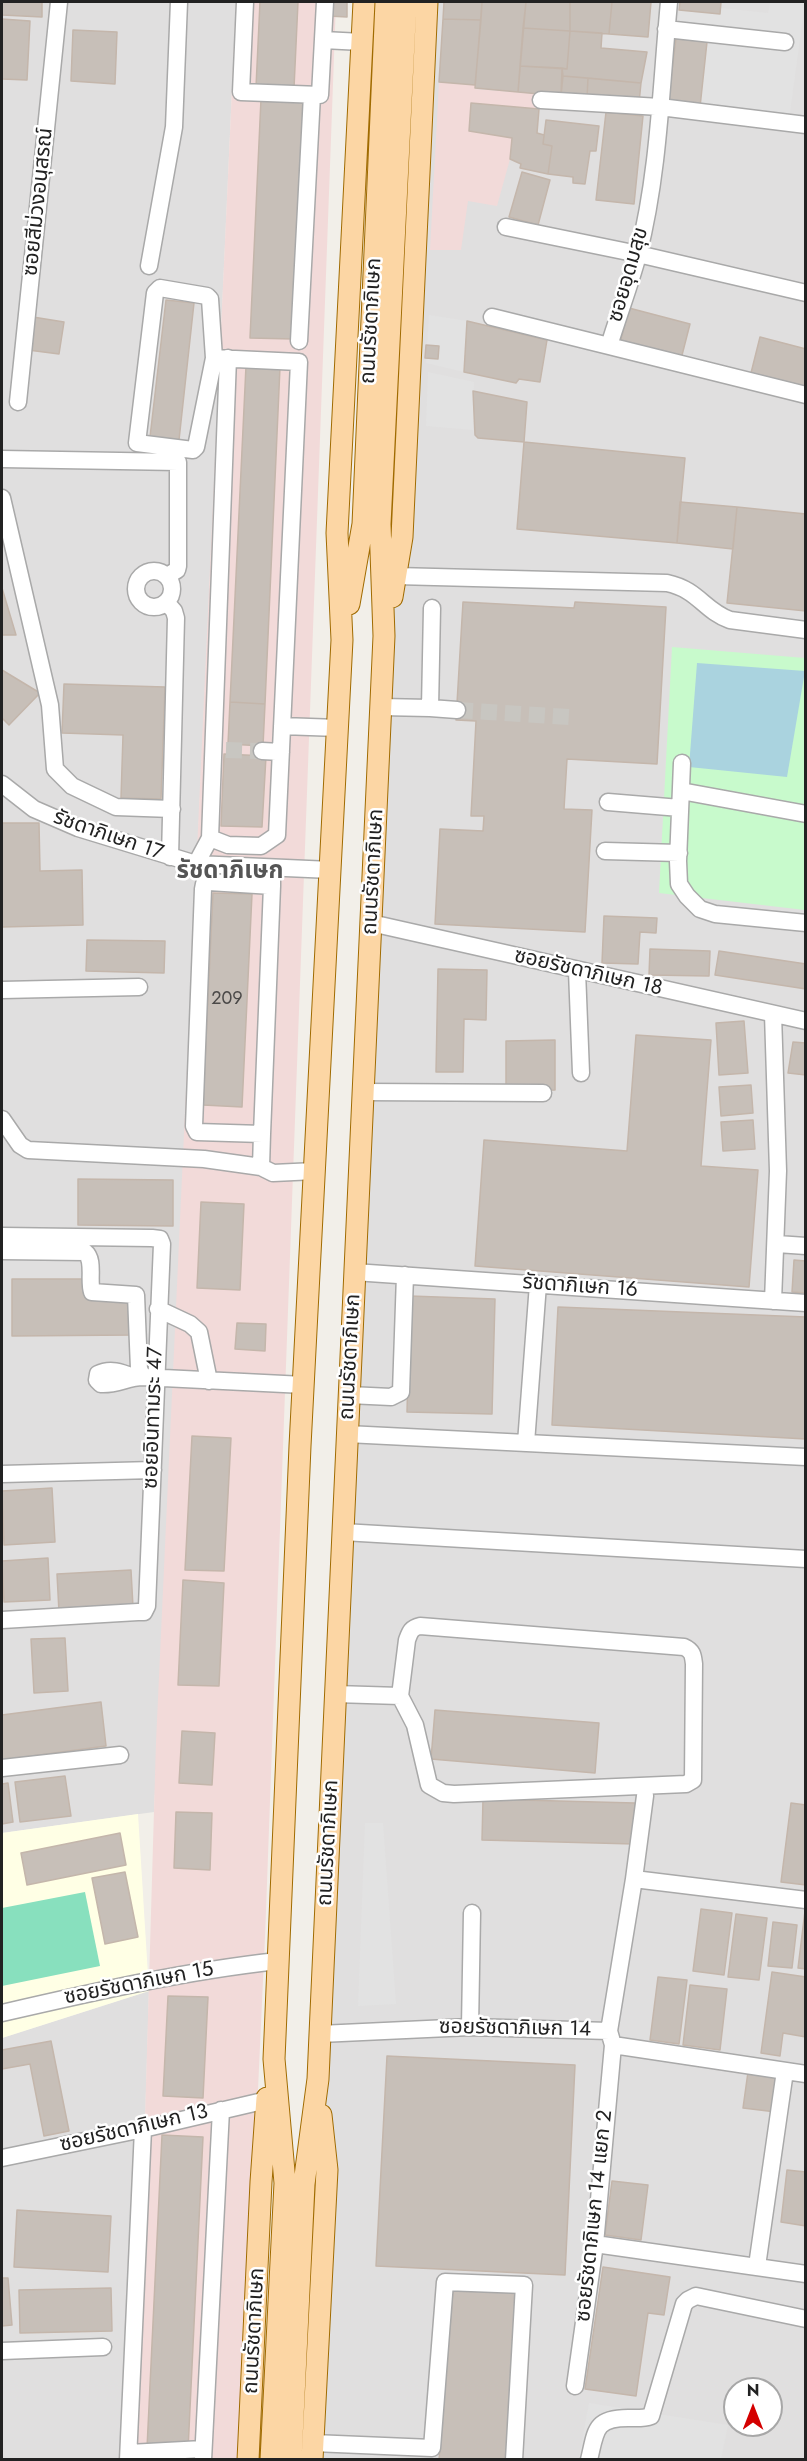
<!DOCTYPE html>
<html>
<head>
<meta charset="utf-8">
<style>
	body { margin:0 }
	#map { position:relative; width:807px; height:2461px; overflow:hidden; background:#f2efe9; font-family:Jost,sans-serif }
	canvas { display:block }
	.frame { position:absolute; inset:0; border:3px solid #222; pointer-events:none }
	.north { position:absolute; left:723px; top:2377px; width:60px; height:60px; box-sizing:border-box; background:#fff; border:2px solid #a7a7a7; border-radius:50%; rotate:0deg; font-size:16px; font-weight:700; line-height:24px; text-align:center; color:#222 }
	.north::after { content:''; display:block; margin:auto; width:21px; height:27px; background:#d40000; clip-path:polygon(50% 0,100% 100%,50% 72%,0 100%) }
</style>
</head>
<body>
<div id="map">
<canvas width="807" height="2461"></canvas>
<div class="frame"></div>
<div class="north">N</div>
</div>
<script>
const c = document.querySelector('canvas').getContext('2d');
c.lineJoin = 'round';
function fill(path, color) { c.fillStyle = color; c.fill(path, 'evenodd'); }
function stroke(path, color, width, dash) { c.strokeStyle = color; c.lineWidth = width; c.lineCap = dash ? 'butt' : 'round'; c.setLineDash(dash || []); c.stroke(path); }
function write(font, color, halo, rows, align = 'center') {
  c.font = font + ' Jost,"Noto Sans Thai",sans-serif'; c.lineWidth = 5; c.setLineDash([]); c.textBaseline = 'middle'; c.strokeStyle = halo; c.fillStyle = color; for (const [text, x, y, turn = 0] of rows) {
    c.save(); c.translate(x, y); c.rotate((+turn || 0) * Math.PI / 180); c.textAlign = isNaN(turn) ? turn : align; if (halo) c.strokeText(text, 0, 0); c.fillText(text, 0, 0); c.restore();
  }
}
fill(new Path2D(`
	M 2,2 L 236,2 L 154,1812 L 2,1833 Z
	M 427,2 L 805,2 L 805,2459 L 312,2460 L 327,2170 L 318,2079 L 384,636 L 396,576 ZM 735,2389 L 771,2389 L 771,2425 L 735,2425 Z
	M 149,1991 L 135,2459 L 2,2459 L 2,2038 Z`), '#e0dfdf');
fill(new Path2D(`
	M 236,2 L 336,2 L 265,1937 L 241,2459 L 135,2460 L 156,1742 Z
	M 439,82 L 475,85 L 475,89 L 540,94 L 539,109 L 471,103 L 469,131 L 512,138 L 510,159 L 497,206 L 468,201 L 461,250 L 430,250 Z`), '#f2dad9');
fill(new Path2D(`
	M 138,1814 L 149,1991 L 2,2038 L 2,1833 Z`), '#ffffe5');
fill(new Path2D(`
	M 672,647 L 805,658 L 805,910 L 659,893 Z`), '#c8facc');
fill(new Path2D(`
	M 85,1892 L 100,1966 L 2,1986 L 2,1908 Z`), '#88e0be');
fill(new Path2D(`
	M 770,2 L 805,2 L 789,120 L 700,111 L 707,42 L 676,38 L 679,10 L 720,14 L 721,8 L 768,13 Z
	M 429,315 L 467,321 L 464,372 L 426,363 Z
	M 428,372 L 474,382 L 473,430 L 426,426 Z
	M 365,1823 L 383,1823 L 396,2004 L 358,2006 Z
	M 589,2403 L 728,2425 L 721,2459 L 591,2460 L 579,2457 Z`), '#e2e2e2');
fill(new Path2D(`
	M 697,663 L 805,671 L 787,777 L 689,767 Z`), '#aad3df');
const building = new Path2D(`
	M 2,2 L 42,2 L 42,17 L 2,15 Z
	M 260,2 L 298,2 L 294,88 L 256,87 Z
	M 328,2 L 347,2 L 347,17 L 328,16 Z
	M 444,2 L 482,2 L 481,20 L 443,19 Z
	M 482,2 L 526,2 L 518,92 L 475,88 Z
	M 526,2 L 570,2 L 570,31 L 523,28 Z
	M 570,2 L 612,2 L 609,34 L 570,31 Z
	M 612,2 L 651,2 L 648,37 L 609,34 Z
	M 680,2 L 721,2 L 720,14 L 679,10 Z
	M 2,19 L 30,21 L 27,80 L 2,79 Z
	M 443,19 L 481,20 L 475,85 L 439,82 Z
	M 523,28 L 570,31 L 567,69 L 520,66 Z
	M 73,30 L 117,32 L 115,84 L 71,81 Z
	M 570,31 L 602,33 L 601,48 L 647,52 L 641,83 L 563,76 L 562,68 L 567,69 Z
	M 676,38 L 707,42 L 700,107 L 668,103 Z
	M 520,66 L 562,68 L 561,96 L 518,92 Z
	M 563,76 L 588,78 L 587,98 L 561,96 Z
	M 588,78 L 641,83 L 639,103 L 587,98 Z
	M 261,99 L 305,100 L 293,339 L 250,338 Z
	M 471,103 L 539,109 L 537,133 L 544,135 L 543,144 L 552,146 L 548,174 L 520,168 L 521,164 L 510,159 L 512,138 L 469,131 Z
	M 606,112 L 643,116 L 634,204 L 596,200 Z
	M 546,120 L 599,126 L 596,151 L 590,151 L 585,184 L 573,183 L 573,177 L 548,174 L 552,146 L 543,144 Z
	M 522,172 L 550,180 L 538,225 L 509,217 Z
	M 166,300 L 194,303 L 179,440 L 150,437 Z
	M 629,308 L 690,324 L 681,359 L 620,343 Z
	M 33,317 L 64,322 L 59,354 L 28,350 Z
	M 467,321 L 547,340 L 540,382 L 519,379 L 516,383 L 464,372 Z
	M 760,337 L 806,349 L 806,387 L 751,373 Z
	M 426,345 L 439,346 L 438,359 L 425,358 Z
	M 246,366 L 280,367 L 265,704 L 230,702 Z
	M 473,391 L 527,402 L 524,442 L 478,438 L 475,435 Z
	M 524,442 L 685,458 L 677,543 L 517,529 Z
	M 680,502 L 737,507 L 733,549 L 677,543 Z
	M 737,507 L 806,514 L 806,611 L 727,603 Z
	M 2,588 L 16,635 L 2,635 Z
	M 463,602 L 574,608 L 575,602 L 666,607 L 657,764 L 567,759 L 564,809 L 592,810 L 585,932 L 435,924 L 440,829 L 483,831 L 484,816 L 471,816 L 476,721 L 456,720 Z
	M 2,670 L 40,693 L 9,725 L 2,718 Z
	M 64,684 L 165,687 L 161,799 L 121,798 L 123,735 L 62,733 Z
	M 230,702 L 265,704 L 263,746 L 228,744 Z
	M 224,754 L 266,756 L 262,827 L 221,826 Z
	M 2,823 L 39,823 L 40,871 L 82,870 L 83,925 L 2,927 Z
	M 213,893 L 252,894 L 242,1107 L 203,1105 Z
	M 604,916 L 657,918 L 656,933 L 640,932 L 638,964 L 602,963 Z
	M 87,940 L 165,941 L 164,973 L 86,971 Z
	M 650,949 L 710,951 L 709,976 L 649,975 Z
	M 719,951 L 806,964 L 806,989 L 715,975 Z
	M 438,969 L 487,970 L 486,1020 L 464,1019 L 463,1072 L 436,1072 Z
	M 744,1021 L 748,1073 L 719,1075 L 716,1023 Z
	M 636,1035 L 711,1040 L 701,1166 L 758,1170 L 749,1287 L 475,1266 L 484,1140 L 627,1151 Z
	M 555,1040 L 555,1090 L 506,1091 L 506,1041 Z
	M 793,1042 L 806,1043 L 806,1075 L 788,1073 Z
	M 751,1085 L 753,1113 L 721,1116 L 719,1087 Z
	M 753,1120 L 755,1149 L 723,1151 L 721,1122 Z
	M 78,1179 L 173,1180 L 173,1226 L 78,1225 Z
	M 201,1202 L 244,1204 L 240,1290 L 197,1288 Z
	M 794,1260 L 806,1261 L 806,1293 L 792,1292 Z
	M 12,1279 L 87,1279 L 87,1299 L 134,1299 L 134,1335 L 12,1336 Z
	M 410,1296 L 495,1299 L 492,1414 L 407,1412 Z
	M 558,1307 L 806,1317 L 806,1439 L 552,1425 Z
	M 237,1323 L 266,1324 L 265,1351 L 235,1349 Z
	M 192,1436 L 231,1438 L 224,1571 L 185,1570 Z
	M 52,1488 L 55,1542 L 4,1545 L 2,1491 Z
	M 48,1558 L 50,1600 L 4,1602 L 2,1561 Z
	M 131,1570 L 133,1607 L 59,1612 L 57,1574 Z
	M 183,1580 L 224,1583 L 219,1686 L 178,1685 Z
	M 65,1638 L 68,1691 L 34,1693 L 31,1639 Z
	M 101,1702 L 106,1746 L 2,1760 L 2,1715 Z
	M 435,1710 L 599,1723 L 595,1773 L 431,1759 Z
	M 182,1731 L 215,1733 L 212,1785 L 179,1783 Z
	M 65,1776 L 71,1816 L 20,1822 L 15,1782 Z
	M 8,1783 L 13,1822 L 2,1824 L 2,1784 Z
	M 483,1799 L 635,1803 L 634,1844 L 482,1840 Z
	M 791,1803 L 806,1805 L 806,1885 L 781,1882 Z
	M 176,1812 L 212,1813 L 210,1870 L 174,1868 Z
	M 120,1833 L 126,1865 L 27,1885 L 21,1853 Z
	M 125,1872 L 138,1937 L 105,1944 L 92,1878 Z
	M 701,1909 L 732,1913 L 724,1975 L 693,1971 Z
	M 805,1911 L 806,1911 L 806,1969 L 798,1968 Z
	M 736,1914 L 767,1918 L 759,1980 L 728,1977 Z
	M 773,1922 L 797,1925 L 792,1968 L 768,1966 Z
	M 772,1972 L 806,1977 L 806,2037 L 783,2033 L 780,2056 L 761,2053 Z
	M 658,1977 L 687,1980 L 679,2044 L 650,2040 Z
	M 690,1985 L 727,1989 L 720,2050 L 683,2045 Z
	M 168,1996 L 208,1997 L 203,2098 L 163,2096 Z
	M 51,2041 L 69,2131 L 44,2136 L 30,2064 L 2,2069 L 2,2050 Z
	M 387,2056 L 575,2065 L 565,2275 L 376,2266 Z
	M 748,2072 L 781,2076 L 776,2112 L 743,2108 Z
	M 162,2135 L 203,2137 L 188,2450 L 147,2448 Z
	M 787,2170 L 806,2172 L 806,2226 L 781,2222 Z
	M 612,2181 L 648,2185 L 641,2240 L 605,2235 Z
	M 17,2210 L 111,2216 L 108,2272 L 14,2267 Z
	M 603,2267 L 670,2277 L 664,2315 L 648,2313 L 636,2396 L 585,2389 Z
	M 2,2278 L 8,2278 L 12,2325 L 2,2326 Z
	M 111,2288 L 112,2331 L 20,2333 L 19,2290 Z
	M 453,2289 L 517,2293 L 507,2460 L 439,2460 Z`);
fill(building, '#c7bfb8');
stroke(building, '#c4b6ab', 1.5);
stroke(new Path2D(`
	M 457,710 L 569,717
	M 226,750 L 262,751`), '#c8c6c1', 16, [16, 8]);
const minor = new Path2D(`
	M 245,2 L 241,92 L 320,95 L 325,2
	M 669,2 C 661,86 659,173 638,255 C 630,285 618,316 609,346 L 806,395
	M 666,29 L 785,42
	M 323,40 L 362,42
	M 541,100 L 660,107 L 806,125
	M 506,227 L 638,254 L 806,293
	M 149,266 L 174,127 L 179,2
	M 160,288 L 207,296 L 210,299 L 214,358 L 196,447 L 193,450 L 137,443 L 155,293 Z
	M 492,317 L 609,346
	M 299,341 L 312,95
	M 18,402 L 59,2
	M 2,459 L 178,462 L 178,566 L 177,570 L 167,576
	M 2,498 L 50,705 L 55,769 L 72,786 L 116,807 L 172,809
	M136 589a18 18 0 1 1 36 0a18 18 0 1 1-36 0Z
	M 396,576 L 667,583 C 699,590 703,610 730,620 L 806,630
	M 166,602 L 174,611 L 176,618 L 170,857
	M 381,707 L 430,708 L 432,608
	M 430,708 L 457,710
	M 282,726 L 338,728
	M 262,751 L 281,752
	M 682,763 L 678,861 L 679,884 L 687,896 L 700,909 L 715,914 L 806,923
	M 2,784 L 34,809 L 78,828 L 196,864 L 331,870
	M 681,791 L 806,814
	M 608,802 L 680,808
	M 210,838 L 228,845 L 261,846 L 277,835 L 299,362 L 214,358
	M 605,851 L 679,853
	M 196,864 L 210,838 L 228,358
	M 272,886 L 209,882 L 204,884 L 203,889 L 194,1126 L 197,1132 L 262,1134 L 272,886 L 272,868
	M 371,923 L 806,1021
	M 577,971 L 581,1073
	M 2,990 L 139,987
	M 363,1092 L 543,1093
	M 2,1119 L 20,1145 L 28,1150 L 204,1159 L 261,1167
	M 262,1134 L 261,1167 L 273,1173 L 315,1171
	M 2,1236 L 152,1238 L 160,1239 L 162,1244 L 147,1606 L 144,1612 L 138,1612 L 2,1620
	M 777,1244 L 806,1246
	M 2,1251 L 85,1252 C 95,1260 88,1280 92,1292 L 136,1295 L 139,1369 L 143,1377 L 304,1385
	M 354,1272 L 806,1303
	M 773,1301 L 778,1171 L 773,1014
	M 158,1309 L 190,1324 L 199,1332 L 209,1381
	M 133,1377 C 121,1372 110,1368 98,1374 L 97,1380 L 101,1384 C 117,1385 128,1377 143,1377
	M 349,1395 L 391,1397 L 401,1392 L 405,1275
	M 347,1434 L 806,1457
	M 526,1443 L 538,1284
	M 2,1474 L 153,1470
	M 343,1532 L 806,1559
	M 420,1626 L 684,1647 C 693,1651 693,1656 694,1664 L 693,1780 L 686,1784 L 454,1794 L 443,1793 L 429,1785 L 415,1725 L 400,1696 L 407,1640 C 410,1632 411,1628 420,1626 Z
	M 335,1694 L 400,1696
	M 2,1768 L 120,1755
	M 634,1879 L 645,1796
	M 2,2013 C 93,1992 185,1971 278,1961
	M 470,2027 L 472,1913
	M 320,2034 L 470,2027 L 609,2031
	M 613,2045 L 806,2074
	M 2,2158 L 143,2129 L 267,2100
	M 595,2244 L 806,2274
	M 757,2266 L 785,2071
	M 2,2351 L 103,2347
	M 575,2386 L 595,2244 L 613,2045 L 609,2031 L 634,1879 L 806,1900
	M 313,2443 L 432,2448 L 445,2282 L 524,2285 L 514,2460
	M 129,2453 L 203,2449
	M 128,2460 L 143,2129
	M 203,2460 L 221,2110
	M 589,2460 C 596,2431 594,2418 628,2418 C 636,2418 643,2419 651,2416 L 684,2304 L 688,2300 L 696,2296 L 806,2319`);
const major = new Path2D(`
	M 392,597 L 402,537 L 427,2
	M 349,604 L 363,524 L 386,2
	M 248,2460 L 261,2182 L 267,2098
	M 271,2460 L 285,2183 L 274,2059 L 275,2036 L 300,1446 L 342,640 L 337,533 L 364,2
	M 291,2460 L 304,2184 L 318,2079 L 320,2034 L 384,636 L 380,524 L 406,2
	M 312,2460 L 327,2170 L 321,2115`);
stroke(minor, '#a9a9a9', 19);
stroke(major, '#a06b00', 23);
stroke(minor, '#fff', 16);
stroke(major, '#fcd6a4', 21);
write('18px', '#4b4948', null, [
	["209",227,1000]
]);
write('21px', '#222', '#fff', [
	["ซอยสีม่วงอนุสรณ์",39,202,-84],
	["ซอยอุดมสุข",629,275,-74],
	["ถนนรัชดาภิเษก",372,321,-87],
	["รัชดาภิเษก 17",108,836,19],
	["ถนนรัชดาภิเษก",374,872,-87],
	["ซอยรัชดาภิเษก 18",588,973,13],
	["รัชดาภิเษก 16",580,1287,4],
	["ถนนรัชดาภิเษก",351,1357,-87],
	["ซอยอินทามระ 47",154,1418,-88],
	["ถนนรัชดาภิเษก",329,1843,-87],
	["ซอยรัชดาภิเษก 15",139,1984,-11],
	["ซอยรัชดาภิเษก 14",515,2029,1],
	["ซอยรัชดาภิเษก 13",134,2129,-13],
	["ซอยรัชดาภิเษก 14 แยก 2",595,2216,-84],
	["ถนนรัชดาภิเษก",255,2331,-87]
]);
write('bold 24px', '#555', '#fff', [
	["รัชดาภิเษก",230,872]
]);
</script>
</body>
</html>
